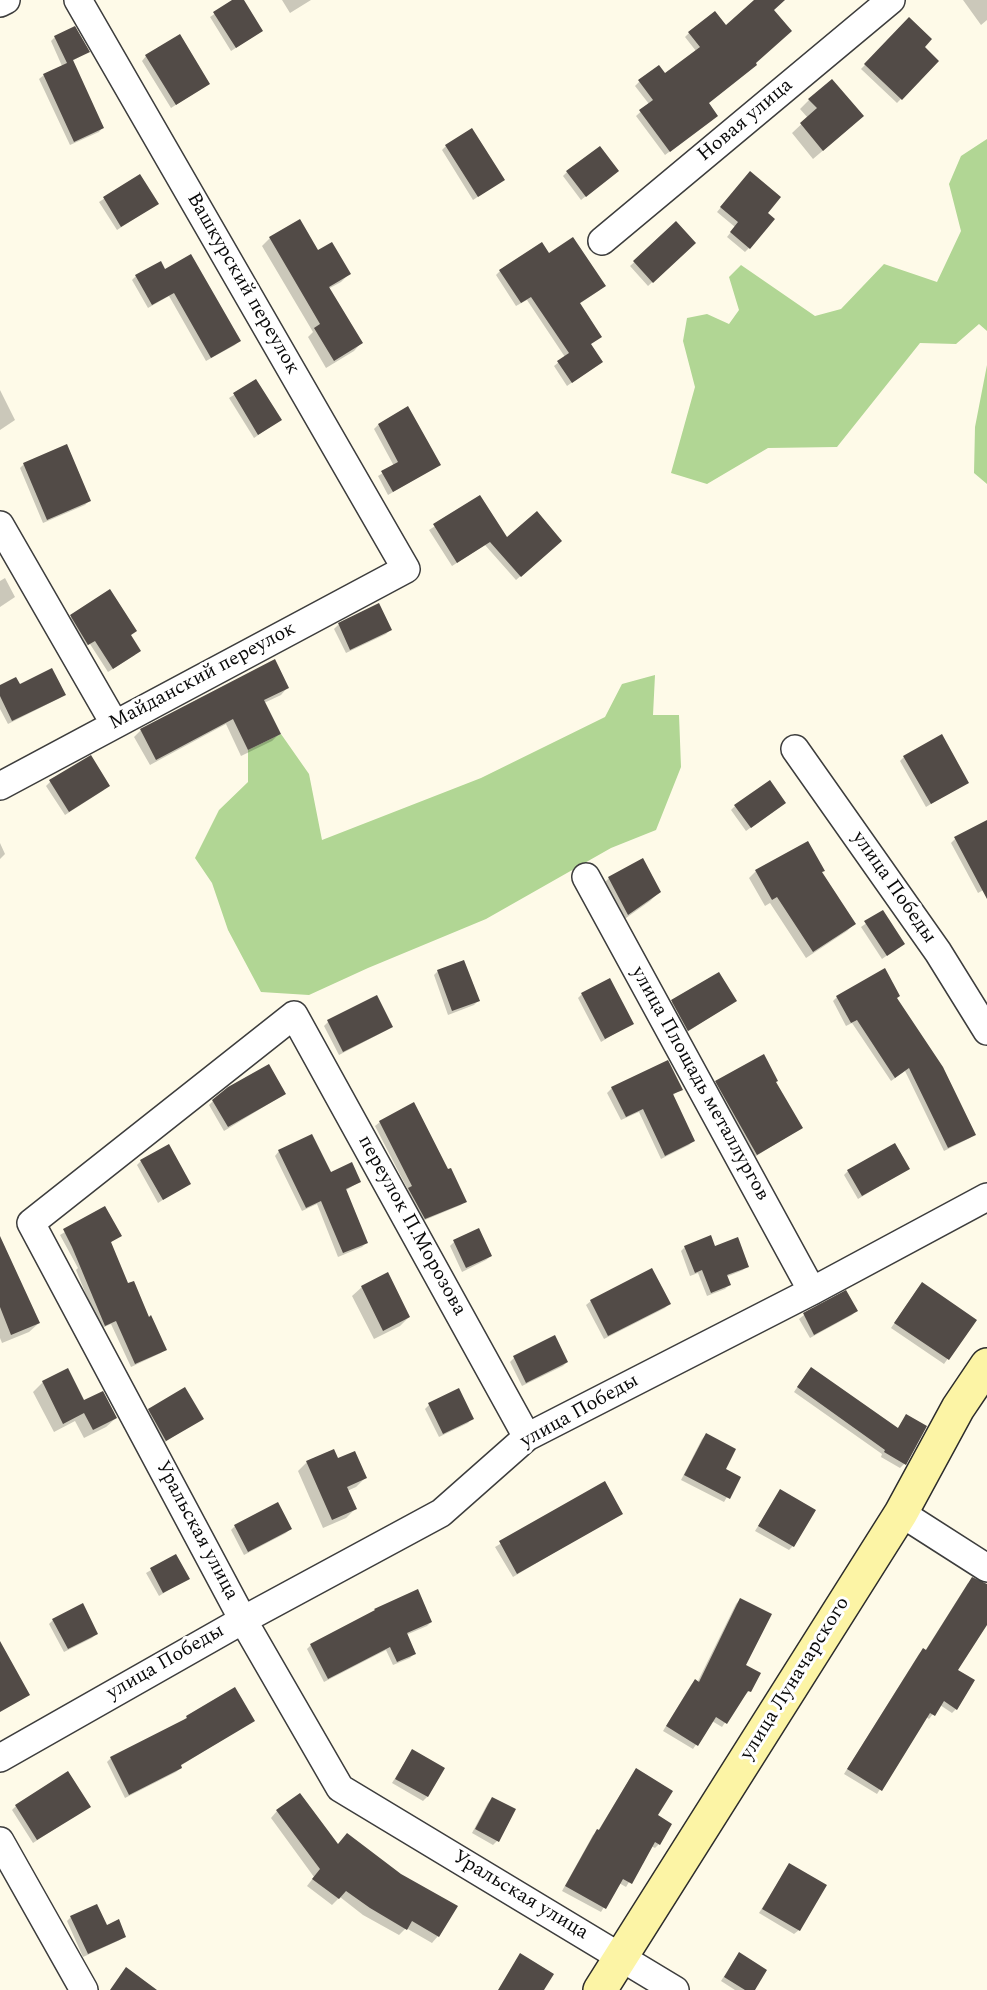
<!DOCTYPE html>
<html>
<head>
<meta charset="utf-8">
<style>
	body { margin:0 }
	canvas { display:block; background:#fefae8 }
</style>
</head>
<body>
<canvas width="987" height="1990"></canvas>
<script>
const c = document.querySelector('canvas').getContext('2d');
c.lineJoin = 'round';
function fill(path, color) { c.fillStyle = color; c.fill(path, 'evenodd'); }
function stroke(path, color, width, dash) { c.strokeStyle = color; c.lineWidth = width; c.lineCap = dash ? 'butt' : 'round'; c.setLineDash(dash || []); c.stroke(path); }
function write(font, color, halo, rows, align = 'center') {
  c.font = font + ' Spectral,serif'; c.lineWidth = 6; c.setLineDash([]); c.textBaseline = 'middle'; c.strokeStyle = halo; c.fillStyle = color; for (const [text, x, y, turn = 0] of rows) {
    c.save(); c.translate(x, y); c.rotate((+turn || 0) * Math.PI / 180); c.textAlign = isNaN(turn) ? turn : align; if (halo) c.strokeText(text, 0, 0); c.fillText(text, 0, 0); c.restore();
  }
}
fill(new Path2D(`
	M 987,139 L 987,331 L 979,324 L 956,344 L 920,343 L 837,447 L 768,448 L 707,484 L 671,473 L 695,387 L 683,341 L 687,318 L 707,314 L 729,324 L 739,310 L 729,277 L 741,265 L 815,316 L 841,309 L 884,264 L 937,282 L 961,231 L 949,184 L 961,156 Z
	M 987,365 L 987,484 L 974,473 L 975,427 Z
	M 655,675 L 653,715 L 679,715 L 681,767 L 656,830 L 611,848 L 486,919 L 368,968 L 309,995 L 261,992 L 228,930 L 212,883 L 195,858 L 219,810 L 248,782 L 248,750 L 281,734 L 309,774 L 322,840 L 481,778 L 605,717 L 622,684 Z`), '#b1d694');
fill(new Path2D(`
	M 235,0 L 242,0 L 262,31 L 231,51 L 210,17 Z
	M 282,0 L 311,0 L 290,13 Z
	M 756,0 L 784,0 L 772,10 L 707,103 L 712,120 L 665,155 L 636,116 L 649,104 L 635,86 L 639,82 L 665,75 L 696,51 L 685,37 L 689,33 L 726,27 Z
	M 963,0 L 987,0 L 987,20 L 981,25 Z
	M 909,19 L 922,47 L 937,62 L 897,103 L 861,69 Z
	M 55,37 L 88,52 L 72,61 L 103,127 L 99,132 L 70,145 L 39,79 L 44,75 L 62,66 L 51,41 Z
	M 146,56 L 208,84 L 171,108 L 142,61 Z
	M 809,100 L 853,125 L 813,159 L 792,133 L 808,118 L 800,109 Z
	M 446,146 L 503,180 L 473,200 L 442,150 Z
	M 567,172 L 613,175 L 581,200 L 563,176 Z
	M 139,176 L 157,204 L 117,230 L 99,202 Z
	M 746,177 L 766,213 L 749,248 L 745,252 L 727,237 L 735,227 L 717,212 Z
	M 300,221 L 318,252 L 349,274 L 341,282 L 328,289 L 361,343 L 354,351 L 326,368 L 308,337 L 313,332 L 262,246 L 270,238 Z
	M 676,223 L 694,243 L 648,286 L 630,266 Z
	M 548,255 L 600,290 L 579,304 L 590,345 L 601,362 L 567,386 L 554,366 L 565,357 L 527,300 L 516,306 L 496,275 L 500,271 Z
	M 165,271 L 239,341 L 235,345 L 206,361 L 169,296 L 148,308 L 132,280 L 136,276 Z
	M 256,381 L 280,420 L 254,438 L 229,398 Z
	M 0,390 L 15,420 L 0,430 Z
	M 378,425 L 439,465 L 388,495 L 378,476 L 394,466 L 374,429 Z
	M 24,464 L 89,501 L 85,505 L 43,523 L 20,468 Z
	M 480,497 L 507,539 L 556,545 L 516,580 L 485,545 L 452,566 L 429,530 Z
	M 5,578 L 15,597 L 0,607 L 0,581 Z
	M 378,605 L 390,630 L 386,634 L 346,653 L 334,629 L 338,625 Z
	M 71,617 L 135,631 L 129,636 L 135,655 L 108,672 L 90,644 L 83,648 L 67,621 Z
	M 274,661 L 287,688 L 281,695 L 264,703 L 279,734 L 272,741 L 241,756 L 226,724 L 150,765 L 134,737 L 141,730 Z
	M 19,686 L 64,694 L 60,698 L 8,724 L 0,709 L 0,687 Z
	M 904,757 L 967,782 L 926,807 L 900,761 Z
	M 50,782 L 104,790 L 65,815 L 46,786 Z
	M 784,803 L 746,831 L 731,810 L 735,806 Z
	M 987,822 L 987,888 L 978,893 L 951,843 L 955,839 Z
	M 0,843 L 5,854 L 0,859 Z
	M 756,871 L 821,873 L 854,924 L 847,931 L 806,958 L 770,903 L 765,906 L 749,878 Z
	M 609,878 L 659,892 L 650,901 L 619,923 L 600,887 Z
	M 882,912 L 903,944 L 882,959 L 861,927 Z
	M 438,971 L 478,1001 L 474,1005 L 448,1015 L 434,975 Z
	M 582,994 L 632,1023 L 601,1042 L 578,998 Z
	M 837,997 L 896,998 L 974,1134 L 970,1138 L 944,1151 L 905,1071 L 891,1081 L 852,1023 L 846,1026 L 833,1001 Z
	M 735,1001 L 684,1034 L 668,1006 L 672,1002 Z
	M 328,1022 L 391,1026 L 387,1030 L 339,1055 L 324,1026 Z
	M 667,1062 L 681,1089 L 672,1096 L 693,1141 L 689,1145 L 661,1159 L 639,1112 L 621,1120 L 607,1093 L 612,1088 Z
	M 716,1082 L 774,1083 L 801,1128 L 753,1158 L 712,1086 Z
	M 285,1094 L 224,1131 L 209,1105 L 213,1101 Z
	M 380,1122 L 447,1171 L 465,1201 L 461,1205 L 420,1222 L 404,1194 L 408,1190 L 375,1126 Z
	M 279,1151 L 330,1174 L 359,1182 L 345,1191 L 367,1242 L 362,1247 L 338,1257 L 317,1204 L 302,1211 L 275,1156 Z
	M 141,1161 L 189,1183 L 158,1203 L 137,1165 Z
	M 908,1169 L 858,1199 L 844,1175 L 848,1171 Z
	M 105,1208 L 120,1235 L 110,1243 L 127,1285 L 165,1349 L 161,1353 L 131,1367 L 111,1324 L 100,1329 L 76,1270 L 78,1268 L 60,1235 Z
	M 454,1242 L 491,1256 L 486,1260 L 462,1272 L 450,1246 Z
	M 685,1247 L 714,1248 L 747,1266 L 743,1270 L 726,1277 L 729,1285 L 725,1289 L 707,1296 L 698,1273 L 690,1276 L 681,1251 Z
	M 0,1256 L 39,1323 L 29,1332 L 2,1343 L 0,1338 Z
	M 362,1287 L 409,1317 L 400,1326 L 374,1339 L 352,1296 Z
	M 918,1288 L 975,1320 L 944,1364 L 891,1328 Z
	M 846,1292 L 856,1311 L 852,1315 L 810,1338 L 799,1319 L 804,1315 Z
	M 591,1301 L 669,1304 L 665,1308 L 604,1339 L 586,1305 Z
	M 514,1358 L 567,1362 L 563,1366 L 522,1386 L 510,1362 Z
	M 68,1370 L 84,1402 L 116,1418 L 106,1427 L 84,1438 L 75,1421 L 54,1432 L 33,1392 L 43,1382 Z
	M 807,1373 L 897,1429 L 906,1416 L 925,1427 L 904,1464 L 900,1468 L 881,1457 L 882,1454 L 794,1392 Z
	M 429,1405 L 472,1418 L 468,1423 L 439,1437 L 425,1409 Z
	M 149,1410 L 202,1418 L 162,1444 L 145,1414 Z
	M 706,1435 L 724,1469 L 739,1477 L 724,1502 L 681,1480 L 702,1439 Z
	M 337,1460 L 365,1478 L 356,1487 L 347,1491 L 355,1509 L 346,1518 L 323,1528 L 298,1471 L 307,1462 Z
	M 604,1483 L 621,1513 L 513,1577 L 495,1547 Z
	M 780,1491 L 793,1546 L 789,1550 L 755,1531 Z
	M 235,1526 L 290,1529 L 286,1533 L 244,1555 L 231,1530 Z
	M 175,1556 L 188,1578 L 159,1596 L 146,1573 Z
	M 968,1583 L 987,1584 L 987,1622 L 956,1670 L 956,1709 L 952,1713 L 940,1705 L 929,1719 L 926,1717 L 877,1794 L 844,1774 L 919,1654 L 923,1650 L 925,1651 Z
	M 740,1600 L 744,1666 L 749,1691 L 745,1695 L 744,1695 L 722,1727 L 712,1721 L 693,1749 L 663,1731 L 691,1685 L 695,1681 L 697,1683 L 736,1604 Z
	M 53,1620 L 96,1634 L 92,1638 L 64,1652 L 49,1624 Z
	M 431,1622 L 427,1626 L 406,1635 L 414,1654 L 410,1658 L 393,1665 L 386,1650 L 324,1682 L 307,1649 L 311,1645 Z
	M 187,1717 L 253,1721 L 180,1766 L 181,1768 L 176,1772 L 125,1798 L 107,1762 L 111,1758 L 183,1721 Z
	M 412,1751 L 427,1797 L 423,1801 L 392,1783 Z
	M 632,1775 L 656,1816 L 659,1844 L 655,1848 L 651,1846 L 626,1887 L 619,1883 L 601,1912 L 562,1891 L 593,1835 L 598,1831 Z
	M 492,1799 L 497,1841 L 493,1845 L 472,1833 L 488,1803 Z
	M 16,1806 L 84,1810 L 33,1843 L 12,1810 Z
	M 277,1811 L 337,1846 L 438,1936 L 432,1943 L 406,1928 L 399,1935 L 363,1915 L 340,1897 L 332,1905 L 307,1886 L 314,1877 L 271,1818 Z
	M 789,1865 L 799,1930 L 794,1934 L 759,1913 Z
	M 71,1917 L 106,1927 L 124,1936 L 120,1940 L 83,1957 L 67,1921 Z
	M 735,1959 L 753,1990 L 735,1990 L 721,1981 Z`), '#0003');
fill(new Path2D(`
	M 232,0 L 244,0 L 263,31 L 236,48 L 213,12 Z
	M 754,0 L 785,0 L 774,10 L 792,31 L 756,63 L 757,65 L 709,103 L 718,116 L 670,152 L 639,110 L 653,100 L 638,80 L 659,65 L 665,73 L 700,47 L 688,32 L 715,11 L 726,25 Z
	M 909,17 L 932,39 L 925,47 L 939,61 L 902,100 L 864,64 Z
	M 75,26 L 90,52 L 73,60 L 104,128 L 74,142 L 43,74 L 67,63 L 54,36 Z
	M 180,34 L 210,84 L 176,105 L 145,55 Z
	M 832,79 L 864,116 L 823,151 L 800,123 L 817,108 L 808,99 Z
	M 472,128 L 505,180 L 478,197 L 445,145 Z
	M 600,146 L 619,171 L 586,197 L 566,171 Z
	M 750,171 L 781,197 L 768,213 L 775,219 L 750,249 L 730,232 L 738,222 L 720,207 Z
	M 140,174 L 159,204 L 121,227 L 103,197 Z
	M 300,219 L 318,250 L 332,242 L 351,274 L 329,287 L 363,343 L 334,361 L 314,328 L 320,324 L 269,237 Z
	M 676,221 L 696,243 L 653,283 L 633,261 Z
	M 573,237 L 606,286 L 580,303 L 602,337 L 591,344 L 603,362 L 572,383 L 557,361 L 569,353 L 531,297 L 521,303 L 499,270 L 542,242 L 549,253 Z
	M 191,254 L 241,341 L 211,358 L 174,293 L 152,305 L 135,275 L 161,261 L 165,269 Z
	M 256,379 L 282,420 L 258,435 L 233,393 Z
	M 408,406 L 441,465 L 393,492 L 381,471 L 398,462 L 378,424 Z
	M 67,444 L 91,501 L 47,520 L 23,463 Z
	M 480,495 L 507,537 L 537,511 L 562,541 L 521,577 L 490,542 L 457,563 L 433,524 Z
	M 110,589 L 137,631 L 131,635 L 141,651 L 113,669 L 95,641 L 88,645 L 70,615 Z
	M 379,603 L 392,630 L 350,650 L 338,623 Z
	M 275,659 L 289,688 L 264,700 L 281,734 L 248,750 L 233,719 L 156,760 L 140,729 Z
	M 52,668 L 66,695 L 12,721 L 0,696 L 0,685 L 16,677 L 20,684 Z
	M 942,734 L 969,783 L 931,804 L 903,756 Z
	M 91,755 L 110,786 L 69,812 L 49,780 Z
	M 770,780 L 786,803 L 751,828 L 734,805 Z
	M 987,820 L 987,899 L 954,837 Z
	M 808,841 L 825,871 L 822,872 L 856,924 L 813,952 L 777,897 L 772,900 L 755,870 Z
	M 643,858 L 661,892 L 628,915 L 608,877 Z
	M 883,910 L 905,944 L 887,956 L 864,921 Z
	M 464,960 L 480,1001 L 452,1011 L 437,970 Z
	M 885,968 L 900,996 L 897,998 L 943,1067 L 976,1135 L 948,1148 L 909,1068 L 895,1078 L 857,1020 L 851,1023 L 836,996 Z
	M 719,972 L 737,1001 L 688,1031 L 671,1000 Z
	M 610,978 L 634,1024 L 605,1039 L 581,993 Z
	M 377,995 L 393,1027 L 343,1052 L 327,1020 Z
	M 764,1054 L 778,1081 L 776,1082 L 803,1128 L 757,1155 L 715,1081 Z
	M 668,1060 L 683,1090 L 673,1094 L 695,1141 L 665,1156 L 643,1109 L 626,1117 L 611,1087 Z
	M 269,1064 L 286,1094 L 228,1127 L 212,1100 L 228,1087 Z
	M 414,1102 L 448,1169 L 451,1168 L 467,1202 L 425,1219 L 408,1188 L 412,1186 L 379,1121 Z
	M 312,1134 L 331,1172 L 352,1162 L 361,1182 L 346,1189 L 368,1243 L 343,1253 L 321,1201 L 306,1208 L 278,1150 Z
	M 895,1143 L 910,1169 L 862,1196 L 847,1170 Z
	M 169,1144 L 191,1184 L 163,1200 L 140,1160 Z
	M 105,1206 L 122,1236 L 111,1242 L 128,1283 L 134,1281 L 149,1317 L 151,1315 L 167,1350 L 135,1364 L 116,1321 L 105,1326 L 72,1247 L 63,1229 Z
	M 479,1228 L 492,1256 L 466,1268 L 453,1240 Z
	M 711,1235 L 715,1246 L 738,1237 L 749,1267 L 727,1275 L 731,1285 L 711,1293 L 702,1270 L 695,1273 L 684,1246 Z
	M 0,1236 L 40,1323 L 11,1335 L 0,1307 Z
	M 652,1268 L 671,1304 L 608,1336 L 590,1300 Z
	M 388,1272 L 410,1317 L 383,1331 L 361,1286 Z
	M 922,1282 L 977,1320 L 949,1360 L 894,1323 Z
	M 846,1290 L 858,1311 L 814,1335 L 803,1313 Z
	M 555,1335 L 568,1362 L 526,1383 L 513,1356 Z
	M 811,1367 L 898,1428 L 906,1414 L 927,1426 L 906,1465 L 884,1452 L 885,1450 L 797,1387 Z
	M 68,1368 L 84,1400 L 103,1391 L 117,1418 L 93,1430 L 84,1413 L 63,1424 L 42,1381 Z
	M 185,1387 L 204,1419 L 166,1441 L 148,1409 Z
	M 459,1388 L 474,1419 L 443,1434 L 428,1403 Z
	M 706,1433 L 736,1449 L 726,1469 L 741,1477 L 730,1499 L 684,1475 Z
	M 334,1449 L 338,1458 L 355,1451 L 367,1478 L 347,1487 L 357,1509 L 332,1520 L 306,1461 Z
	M 605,1481 L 623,1514 L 517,1574 L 499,1541 Z
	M 780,1489 L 816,1510 L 794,1547 L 758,1526 Z
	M 278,1502 L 292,1529 L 248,1552 L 234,1525 Z
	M 176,1554 L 190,1579 L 163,1593 L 150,1568 Z
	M 972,1577 L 987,1584 L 987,1625 L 958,1670 L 975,1680 L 957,1710 L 944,1701 L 935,1716 L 930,1713 L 882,1791 L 847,1769 L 923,1648 L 926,1650 Z
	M 418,1589 L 432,1622 L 407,1633 L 416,1654 L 397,1662 L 390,1647 L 328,1679 L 310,1644 L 375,1610 L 374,1609 Z
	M 740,1598 L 772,1614 L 746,1665 L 761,1673 L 751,1692 L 748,1691 L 727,1724 L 716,1717 L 698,1746 L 666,1726 L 695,1679 L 699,1682 Z
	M 83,1603 L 98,1634 L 68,1649 L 52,1619 Z
	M 0,1641 L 30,1695 L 0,1712 Z
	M 235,1687 L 255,1721 L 181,1765 L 182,1768 L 129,1795 L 110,1757 L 187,1718 L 186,1716 Z
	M 412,1749 L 445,1768 L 428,1797 L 395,1779 Z
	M 636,1768 L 673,1791 L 658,1815 L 672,1824 L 660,1845 L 655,1842 L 632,1884 L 623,1879 L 606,1909 L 565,1886 L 597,1829 L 599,1830 Z
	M 68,1771 L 91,1807 L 37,1840 L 15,1805 Z
	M 300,1793 L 338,1844 L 347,1833 L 401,1874 L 458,1906 L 439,1937 L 412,1921 L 407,1930 L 370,1908 L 346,1891 L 339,1899 L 312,1879 L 320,1869 L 276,1810 Z
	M 492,1797 L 516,1809 L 499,1842 L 475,1829 Z
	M 789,1863 L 827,1885 L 800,1931 L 762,1909 Z
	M 97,1904 L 107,1925 L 119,1919 L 126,1937 L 88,1954 L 70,1916 Z
	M 739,1952 L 767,1970 L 755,1990 L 745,1990 L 724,1977 Z
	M 520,1953 L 554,1974 L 544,1990 L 498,1990 Z
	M 126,1967 L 157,1990 L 110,1990 Z`), '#524b47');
const street = new Path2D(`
	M 0,3 L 6,0
	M 602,241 L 891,0
	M 0,525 L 114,723
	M 795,749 L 938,952 L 987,1031
	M 0,786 L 406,569 L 78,0
	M 586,877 L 812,1291
	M 527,1437 L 294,1015 L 31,1223 L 243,1620 L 340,1788 L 675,1990
	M 901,1513 L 987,1568
	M 0,1758 L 243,1620 L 441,1513 L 527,1437 L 812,1291 L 987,1197
	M 0,1841 L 84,1990`);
const secondary = new Path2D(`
	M 600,1990 L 901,1513 L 958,1408 L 987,1365`);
stroke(street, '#3d3d3d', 30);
stroke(secondary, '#2c2c2c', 36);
stroke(street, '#fff', 27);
stroke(secondary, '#fcf4a5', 33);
write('20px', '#0a0a0a', '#fff', [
	["Новая улица",746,121,-40],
	["Вашкурский переулок",242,284,60],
	["Майданский переулок",203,677,-28],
	["улица Победы",893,888,55],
	["улица Площадь металлургов",699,1084,61],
	["переулок П.Морозова",411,1226,61],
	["улица Победы",580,1412,-29],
	["Уральская улица",196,1531,62],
	["улица Победы",166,1663,-30],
	["улица Луначарского",796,1679,-58],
	["Уральская улица",520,1896,31]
]);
</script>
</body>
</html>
